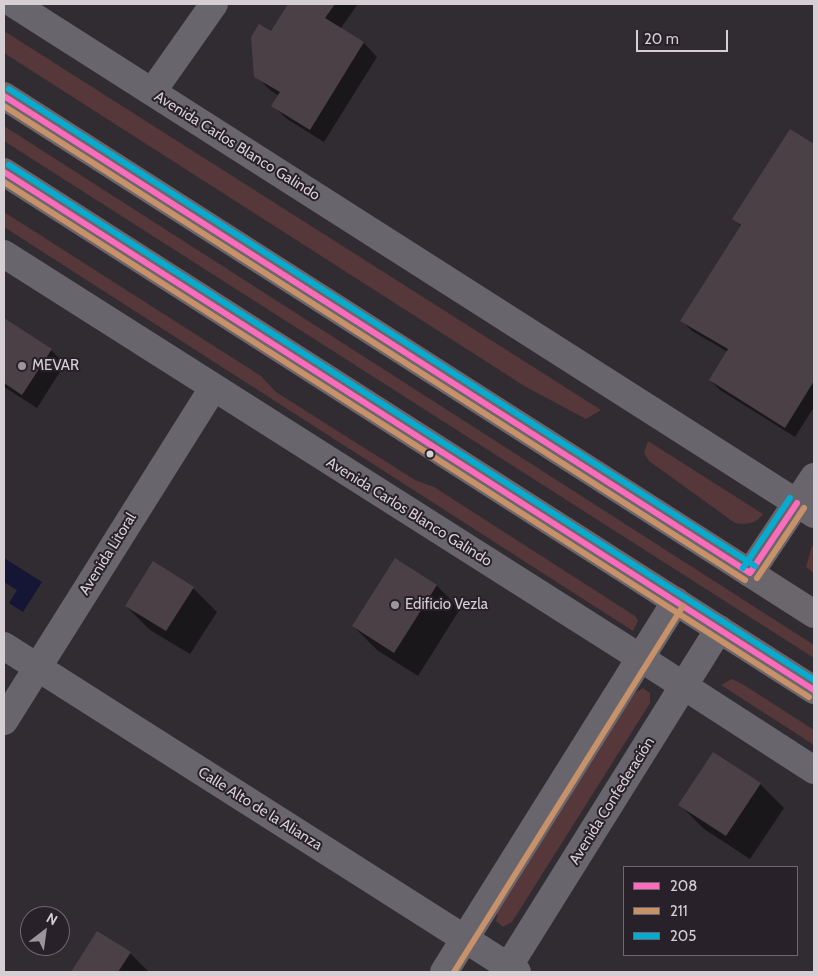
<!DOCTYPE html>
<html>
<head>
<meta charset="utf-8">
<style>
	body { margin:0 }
	#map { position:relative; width:818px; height:976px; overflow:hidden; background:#312c31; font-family:Cabin,sans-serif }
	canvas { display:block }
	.frame { position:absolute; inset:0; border:5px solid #d5cfd4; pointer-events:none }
	.legend { position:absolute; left:623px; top:866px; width:175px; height:90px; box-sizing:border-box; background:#292129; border:1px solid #6e676d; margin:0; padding:6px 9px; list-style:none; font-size:15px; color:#d5cfd4 }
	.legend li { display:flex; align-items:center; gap:10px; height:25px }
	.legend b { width:25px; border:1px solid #6e676d }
	.north { position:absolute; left:20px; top:906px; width:50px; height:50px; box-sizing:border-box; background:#292129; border:1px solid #6e676d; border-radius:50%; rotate:30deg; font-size:14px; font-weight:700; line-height:20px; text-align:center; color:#d5cfd4 }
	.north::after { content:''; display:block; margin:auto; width:18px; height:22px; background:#9c969b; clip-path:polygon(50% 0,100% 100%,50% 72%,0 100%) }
	.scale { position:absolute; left:636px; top:30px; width:92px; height:22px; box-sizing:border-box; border:2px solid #d5cfd4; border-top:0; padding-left:6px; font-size:15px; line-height:18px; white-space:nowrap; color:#d5cfd4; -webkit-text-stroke:4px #292129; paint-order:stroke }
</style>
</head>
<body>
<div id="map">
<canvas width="818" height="976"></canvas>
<div class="frame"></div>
<ul class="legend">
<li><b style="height:6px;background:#fb6dba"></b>208</li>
<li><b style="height:6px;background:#c7916a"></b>211</li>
<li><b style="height:6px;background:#06acd0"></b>205</li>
</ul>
<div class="north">N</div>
<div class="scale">20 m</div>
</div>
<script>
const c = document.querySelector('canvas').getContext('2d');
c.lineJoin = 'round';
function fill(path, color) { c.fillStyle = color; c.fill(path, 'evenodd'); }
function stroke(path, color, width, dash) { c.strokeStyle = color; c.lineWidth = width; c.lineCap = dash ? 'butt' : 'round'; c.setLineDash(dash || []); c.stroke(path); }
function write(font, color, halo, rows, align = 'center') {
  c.font = font + ' Cabin,sans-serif'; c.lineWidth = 4; c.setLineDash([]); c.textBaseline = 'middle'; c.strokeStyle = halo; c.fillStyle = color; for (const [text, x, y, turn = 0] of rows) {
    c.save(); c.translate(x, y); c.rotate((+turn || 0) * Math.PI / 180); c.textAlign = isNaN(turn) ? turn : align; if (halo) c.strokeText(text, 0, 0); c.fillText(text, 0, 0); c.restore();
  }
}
fill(new Path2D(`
	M 4,31 L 601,410 L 586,419 L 526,387 L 4,53 Z
	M 4,126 L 814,645 L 814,658 L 4,141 Z
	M 4,212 L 261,376 L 276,392 L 415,480 L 434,487 L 635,616 L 638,621 L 633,631 L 4,227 Z
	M 648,441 L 763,514 C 756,524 746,525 735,523 L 649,461 L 644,453 Z
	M 812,546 L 814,547 L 814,573 L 806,567 Z
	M 732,679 L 744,685 L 814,730 L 814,745 L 721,685 Z
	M 643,688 L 650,693 L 650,703 L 512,922 L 503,927 L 496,921 L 498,912 L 635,693 Z`), '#56373a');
fill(new Path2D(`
	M 4,558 L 42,582 L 23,612 L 9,603 L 17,590 L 4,582 Z`), '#151536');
fill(new Path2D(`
	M 290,4 L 358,4 L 340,29 L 364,43 L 377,57 L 324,142 L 287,119 L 273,105 L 279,96 L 270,90 L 256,76 L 271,33 Z
	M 790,130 L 814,146 L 814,231 L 809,238 L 814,241 L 814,407 L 795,437 L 720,390 L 710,380 L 728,352 L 692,331 L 682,321 L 741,227 L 734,219 Z
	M 4,320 L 51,350 L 65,364 L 37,408 L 4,387 Z
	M 395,559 L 437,586 L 460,609 L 418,676 L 377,650 L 353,626 Z
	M 193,588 L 217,612 L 190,654 L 150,630 L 126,606 Z
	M 760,784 L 784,808 L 750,859 L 704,829 L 680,805 Z
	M 97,933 L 130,953 L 149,972 L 72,972 Z`), '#0007');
fill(new Path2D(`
	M 288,4 L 335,4 L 325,18 L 364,42 L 310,130 L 271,106 L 280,92 L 254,77 L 251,37 L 259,24 L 271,31 Z
	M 790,129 L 814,144 L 814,381 L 785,428 L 709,380 L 728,349 L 680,321 L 741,225 L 732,219 Z
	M 4,318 L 52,349 L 22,395 L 4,383 Z
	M 395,558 L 437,585 L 394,653 L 352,626 Z
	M 153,561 L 194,587 L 166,631 L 125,606 Z
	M 713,752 L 761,783 L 726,836 L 678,805 Z
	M 97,931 L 131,952 L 118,972 L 71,972 Z`), '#4b4046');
stroke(new Path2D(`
	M 14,4 L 814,514
	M 152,92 L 214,4
	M 4,254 L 639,657 L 814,770
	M 750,573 L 814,477
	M 4,646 L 517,972
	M 4,721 L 213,388
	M 444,972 L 676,601
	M 505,972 L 719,629`), '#68656c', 28);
stroke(new Path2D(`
	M 4,96 L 814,614
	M 4,172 L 814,690`), '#6a666c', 28);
stroke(new Path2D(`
	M 4,96 L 750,573
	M 4,172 L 814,690
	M 750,573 L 797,503`), '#fb6dba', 6);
stroke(new Path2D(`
	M 4,106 L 745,580
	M 4,182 L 809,697
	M 757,578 L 804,508
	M 454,972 L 683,606`), '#c7916a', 6);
stroke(new Path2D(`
	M 9,89 L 755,566
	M 9,165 L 814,680
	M 743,568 L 790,498`), '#06acd0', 6);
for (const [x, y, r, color] of [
	[22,366,5,"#9c969b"],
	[430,454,4.5,"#d5cfd4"],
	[395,605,5,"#9c969b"]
]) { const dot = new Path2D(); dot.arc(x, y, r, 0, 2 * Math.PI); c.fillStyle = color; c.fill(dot); stroke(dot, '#292129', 2); }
write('15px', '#d5cfd4', '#292129', [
	["Avenida Carlos Blanco Galindo",237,146,32],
	["Avenida Carlos Blanco Galindo",409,512,32],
	["Avenida Litoral",108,554,-58],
	["Avenida Confederación",612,801,-58],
	["Calle Alto de la Alianza",260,809,32]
]);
write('15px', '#d5cfd4', '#292129', [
	["MEVAR",32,366],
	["Edificio Vezla",405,605]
], 'left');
</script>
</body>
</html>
